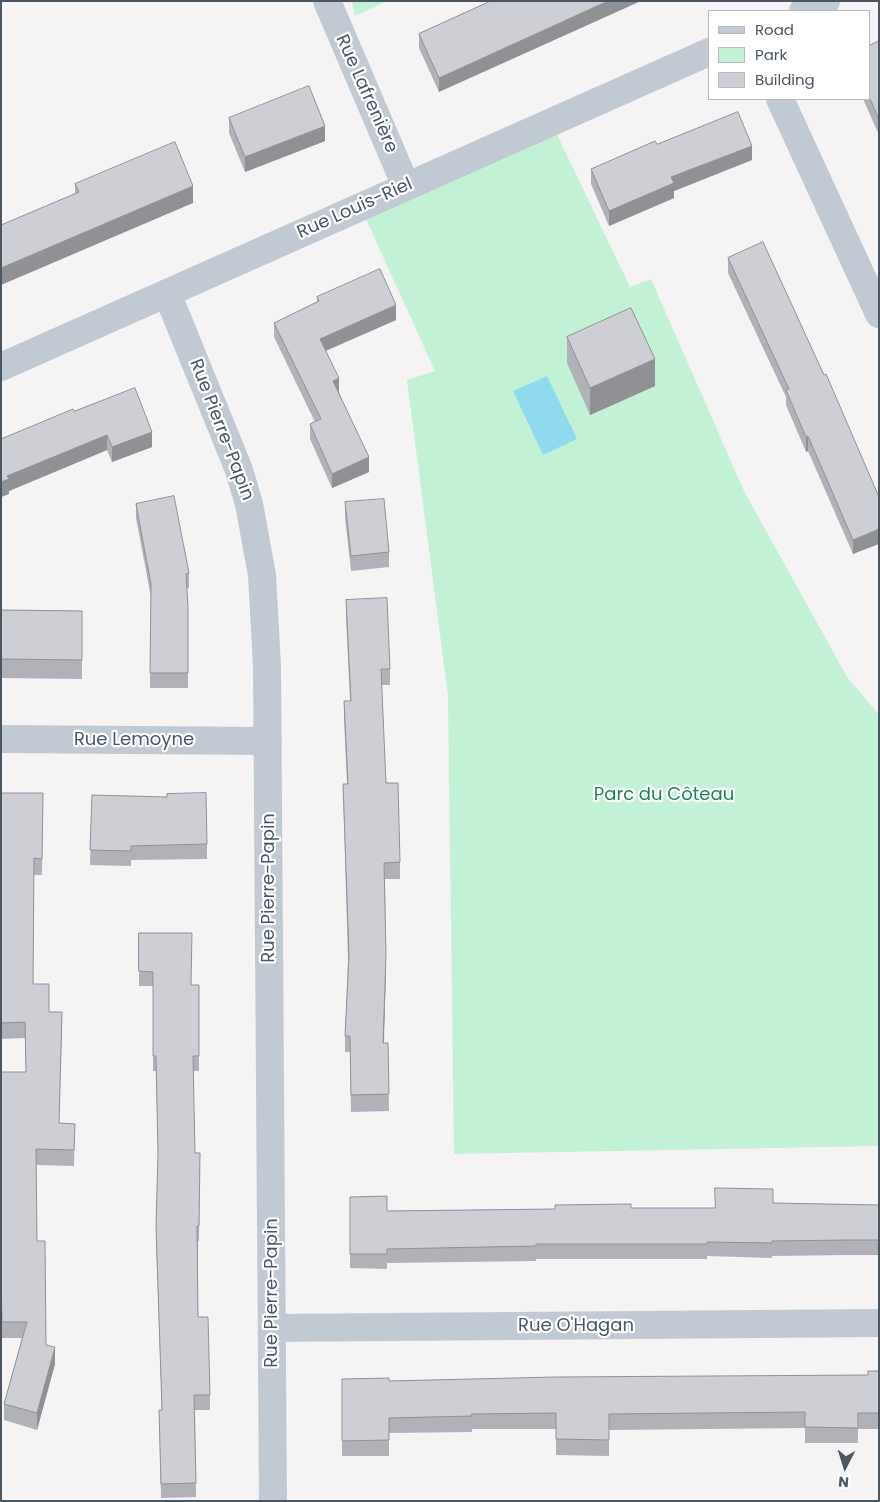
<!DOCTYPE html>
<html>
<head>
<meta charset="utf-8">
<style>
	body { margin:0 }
	#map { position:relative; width:880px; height:1502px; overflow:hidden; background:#f5f3f3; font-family:Poppins,sans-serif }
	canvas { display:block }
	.frame { position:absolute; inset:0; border:2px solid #4a5661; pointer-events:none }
	.legend { position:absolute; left:708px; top:10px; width:162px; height:90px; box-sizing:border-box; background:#fff; border:1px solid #b7bbc0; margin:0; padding:6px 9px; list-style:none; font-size:15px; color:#4a5661 }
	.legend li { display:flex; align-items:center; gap:10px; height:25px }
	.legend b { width:25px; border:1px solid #b7bbc0 }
	.north { position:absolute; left:820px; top:1442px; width:50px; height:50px; -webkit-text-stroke:4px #fff; paint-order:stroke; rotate:185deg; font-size:14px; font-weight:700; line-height:20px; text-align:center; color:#4a5661 }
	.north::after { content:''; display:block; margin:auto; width:18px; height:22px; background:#4a5661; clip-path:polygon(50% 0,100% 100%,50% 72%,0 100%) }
</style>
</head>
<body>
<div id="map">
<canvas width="880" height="1502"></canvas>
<div class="frame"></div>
<ul class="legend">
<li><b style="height:6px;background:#c1cad2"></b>Road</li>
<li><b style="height:14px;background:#c3f1d5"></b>Park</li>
<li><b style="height:14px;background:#cdcfd5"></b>Building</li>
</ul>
<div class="north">N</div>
</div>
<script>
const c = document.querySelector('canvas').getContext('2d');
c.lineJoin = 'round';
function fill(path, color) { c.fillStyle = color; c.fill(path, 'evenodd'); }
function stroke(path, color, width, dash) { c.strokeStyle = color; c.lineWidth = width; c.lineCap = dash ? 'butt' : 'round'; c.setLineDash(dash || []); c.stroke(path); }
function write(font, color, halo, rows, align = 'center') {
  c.font = font + ' Poppins,sans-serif'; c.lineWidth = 4.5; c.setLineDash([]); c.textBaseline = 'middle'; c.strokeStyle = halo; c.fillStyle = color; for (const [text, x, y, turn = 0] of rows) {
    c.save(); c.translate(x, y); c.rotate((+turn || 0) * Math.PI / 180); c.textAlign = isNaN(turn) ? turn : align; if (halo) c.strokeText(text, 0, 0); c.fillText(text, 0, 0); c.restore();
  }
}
fill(new Path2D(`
	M 352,1 L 387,1 L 355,16 Z
	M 551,122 L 630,287 L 651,279 L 744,491 L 847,677 L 879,715 L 879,1146 L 454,1154 L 448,696 L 407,380 L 435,371 L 360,206 Z`), '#c3f1d5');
fill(new Path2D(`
	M 547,376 L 577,439 L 543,455 L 513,391 Z`), '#90daee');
stroke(new Path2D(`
	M 327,1 L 406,186
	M 803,11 L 826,1
	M 780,99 L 879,314
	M 167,293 L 239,470 L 249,504 L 262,575 L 267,666 L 273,1501
	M 1,367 L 709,52
	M 1,739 L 268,741
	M 272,1328 L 879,1323`), '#c1cad2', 28);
fill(new Path2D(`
	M 491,1 L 439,92 L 419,48 L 419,34 Z
	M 879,41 L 879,135 L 863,99 L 869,99 L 869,46 Z
	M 229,118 L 325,141 L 245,172 L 229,133 Z
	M 657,144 L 752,160 L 674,191 L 674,198 L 609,226 L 591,184 L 591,169 Z
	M 75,184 L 193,203 L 75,194 Z
	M 728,258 L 879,497 L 853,554 L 808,451 L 806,452 L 786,405 L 786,397 L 728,273 Z
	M 317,297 L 396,320 L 326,351 L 339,392 L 369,472 L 332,488 L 310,439 L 310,424 L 315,422 L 274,337 L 274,323 L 317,302 Z
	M 567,337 L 655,386 L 590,415 L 567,363 Z
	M 74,411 L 152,447 L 112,462 L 107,450 L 9,491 L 9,494 L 1,497 L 1,439 Z
	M 345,502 L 389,552 L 389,567 L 351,571 L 345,517 Z
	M 136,504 L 189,573 L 189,588 L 187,588 L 188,607 L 188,688 L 150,688 L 151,597 L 136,518 Z
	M 346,600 L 390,669 L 390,685 L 381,685 L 386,783 L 400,862 L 400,879 L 385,879 L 386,970 L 384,1043 L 388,1043 L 389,1111 L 351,1112 L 350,1052 L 345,1052 L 345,1036 L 348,962 L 343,784 L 347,784 L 344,718 L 344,701 L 350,701 L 346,616 Z
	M 1,610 L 82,611 L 82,679 L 1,678 Z
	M 1,793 L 43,793 L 42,875 L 34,875 L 33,984 L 49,1012 L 62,1028 L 59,1123 L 75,1124 L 74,1166 L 36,1165 L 37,1241 L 46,1345 L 55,1364 L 37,1430 L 4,1420 L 4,1404 L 22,1338 L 2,1338 L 1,1297 L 26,1072 L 25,1038 L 1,1039 Z
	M 92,795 L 207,844 L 207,859 L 131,860 L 131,866 L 90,865 Z
	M 139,933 L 191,985 L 199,985 L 199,1071 L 193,1071 L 195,1153 L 200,1153 L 199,1241 L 198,1241 L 198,1317 L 210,1395 L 210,1410 L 195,1410 L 196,1497 L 161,1498 L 159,1410 L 162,1410 L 156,1241 L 158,1159 L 156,1071 L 153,1071 L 153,986 L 139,986 Z
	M 350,1197 L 387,1211 L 631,1208 L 715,1208 L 773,1203 L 879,1205 L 879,1255 L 847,1255 L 772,1256 L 772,1258 L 707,1256 L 707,1259 L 536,1259 L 536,1261 L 387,1263 L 387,1269 L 350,1268 Z
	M 879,1371 L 879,1429 L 858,1429 L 858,1443 L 805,1443 L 805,1428 L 609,1430 L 609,1456 L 556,1455 L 556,1429 L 472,1429 L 472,1432 L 389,1433 L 389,1456 L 342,1456 L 342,1379 L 389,1381 L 868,1375 Z`), '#b0b2b7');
fill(new Path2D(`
	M 608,1 L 641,1 L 439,92 L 439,78 Z
	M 325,126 L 325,141 L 245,172 L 245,157 Z
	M 752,146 L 752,160 L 674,191 L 674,198 L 609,226 L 609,211 L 671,177 Z
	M 193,186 L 193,203 L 1,285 L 1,268 Z
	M 396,305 L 396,320 L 320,353 L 320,339 Z
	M 655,359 L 655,386 L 590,415 L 590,388 Z
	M 339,378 L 339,393 L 333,381 Z
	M 152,432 L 152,447 L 112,462 L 112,447 Z
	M 107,435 L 107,450 L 9,491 L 9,494 L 1,497 L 1,482 L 7,476 Z
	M 808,436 L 808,451 L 806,452 L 806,437 Z
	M 369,457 L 369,472 L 332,488 L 332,474 Z
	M 879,529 L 879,544 L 853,554 L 853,540 Z
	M 386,954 L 386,970 L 383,1060 L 383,1043 Z
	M 55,1347 L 55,1364 L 37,1430 L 37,1413 Z`), '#909195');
const building = new Path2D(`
	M 491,1 L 608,1 L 439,78 L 419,34 Z
	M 879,41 L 879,120 L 869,96 L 869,46 Z
	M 309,86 L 325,126 L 245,157 L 229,118 Z
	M 738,112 L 752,146 L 671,177 L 674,183 L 609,211 L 591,169 L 655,141 L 657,144 Z
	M 175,142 L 193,186 L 1,268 L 1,225 L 79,192 L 75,184 Z
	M 763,242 L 824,375 L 826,374 L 879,497 L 879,529 L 853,540 L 808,436 L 806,437 L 786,390 L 789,389 L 728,258 Z
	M 380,269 L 396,305 L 320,339 L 339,378 L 333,381 L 369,457 L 332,474 L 310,424 L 321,419 L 274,323 L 319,301 L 317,297 Z
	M 631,308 L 655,359 L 590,388 L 567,337 Z
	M 135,388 L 152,432 L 112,447 L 107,435 L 7,476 L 9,479 L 1,482 L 1,439 L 73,409 L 74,411 Z
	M 174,496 L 189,573 L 186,574 L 188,607 L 188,673 L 150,673 L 151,584 L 136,504 Z
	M 384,499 L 389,552 L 351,556 L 345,502 Z
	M 387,598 L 390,669 L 381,669 L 386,783 L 398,783 L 400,862 L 384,863 L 386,954 L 383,1043 L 388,1043 L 389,1094 L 351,1095 L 350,1036 L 345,1036 L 349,955 L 343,784 L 348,784 L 344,701 L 351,701 L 346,600 Z
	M 1,610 L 82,611 L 82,660 L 1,659 Z
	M 1,793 L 43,793 L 42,859 L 34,858 L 33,984 L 49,984 L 49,1012 L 62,1012 L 59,1123 L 75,1124 L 74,1150 L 36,1149 L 37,1241 L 45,1241 L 46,1345 L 55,1347 L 37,1413 L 4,1404 L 27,1322 L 2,1322 L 1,1280 L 1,1072 L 26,1072 L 25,1022 L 1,1023 Z
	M 206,793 L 207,844 L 131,846 L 131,851 L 90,850 L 92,795 L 167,797 L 167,794 Z
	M 139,933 L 192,933 L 191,985 L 199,985 L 199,1056 L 193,1056 L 195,1153 L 200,1153 L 199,1226 L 197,1226 L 198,1317 L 208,1317 L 210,1395 L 194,1395 L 196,1483 L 161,1484 L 159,1410 L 162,1410 L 156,1226 L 158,1153 L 156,1056 L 153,1056 L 153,972 L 139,971 Z
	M 715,1188 L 773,1189 L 773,1203 L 879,1205 L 879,1240 L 847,1240 L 772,1241 L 772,1243 L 707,1242 L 707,1244 L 536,1244 L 536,1246 L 387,1249 L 387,1254 L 350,1254 L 350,1197 L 387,1196 L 387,1211 L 555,1209 L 555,1205 L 631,1204 L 631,1208 L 715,1208 Z
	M 868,1371 L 879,1371 L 879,1413 L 858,1413 L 858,1428 L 805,1427 L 805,1412 L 609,1414 L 609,1440 L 556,1439 L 556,1413 L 471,1414 L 472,1416 L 389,1418 L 389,1440 L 342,1441 L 342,1379 L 389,1378 L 389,1381 L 556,1377 L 868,1375 Z`);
fill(building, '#cdcfd5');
stroke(building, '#909195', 1);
write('18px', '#4a5661', '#fff', [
	["Rue Lafrenière",366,94,66],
	["Rue Louis-Riel",355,209,-24],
	["Rue Pierre-Papin",221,430,69],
	["Rue Lemoyne",134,740],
	["Rue Pierre-Papin",269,888,-90],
	["Rue Pierre-Papin",272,1293,-90],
	["Rue O'Hagan",576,1326]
]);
write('18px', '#17864f', '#fff', [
	["Parc du Côteau",664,795]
]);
</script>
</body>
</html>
